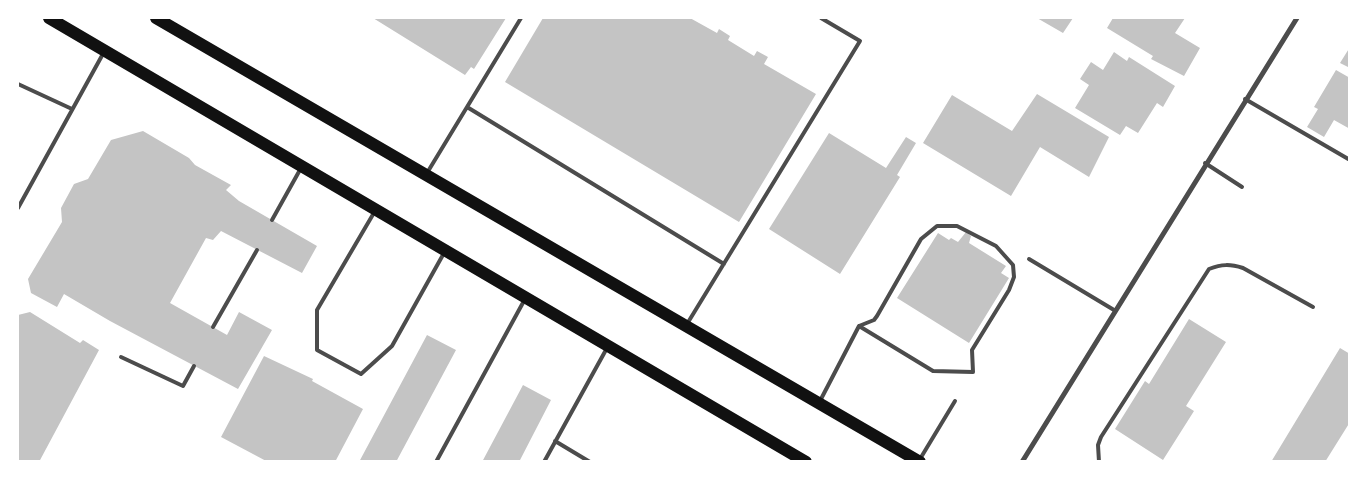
<!DOCTYPE html>
<html>
<head>
<meta charset="utf-8">
<style>
	body { margin:0 }
	#map { position:relative; width:1367px; height:479px; overflow:hidden; background:#fff; font-family:Rubik,sans-serif }
	canvas { display:block }
	.frame { position:absolute; inset:0; border:19px solid #fff; pointer-events:none }
</style>
</head>
<body>
<div id="map">
<canvas width="1367" height="479"></canvas>
<div class="frame"></div>
</div>
<script>
const c = document.querySelector('canvas').getContext('2d');
c.lineJoin = 'round';
function fill(path, color) { c.fillStyle = color; c.fill(path, 'evenodd'); }
function stroke(path, color, width, dash) { c.strokeStyle = color; c.lineWidth = width; c.lineCap = dash ? 'butt' : 'round'; c.setLineDash(dash || []); c.stroke(path); }
fill(new Path2D(`
	M 373,18 L 506,18 L 474,69 L 471,67 L 465,75 Z
	M 543,18 L 690,18 L 717,33 L 719,29 L 730,36 L 728,40 L 754,56 L 757,51 L 768,57 L 764,64 L 816,94 L 739,222 L 505,82 Z
	M 1037,18 L 1073,18 L 1063,33 Z
	M 1113,18 L 1185,18 L 1175,33 L 1200,48 L 1184,76 L 1151,59 L 1153,56 L 1107,28 Z
	M 1350,47 L 1350,68 L 1340,63 Z
	M 1114,52 L 1127,61 L 1129,57 L 1175,86 L 1163,107 L 1157,103 L 1138,133 L 1126,126 L 1120,135 L 1075,108 L 1089,85 L 1080,79 L 1091,62 L 1103,70 Z
	M 1336,70 L 1350,78 L 1350,129 L 1334,120 L 1324,137 L 1307,127 L 1318,109 L 1314,107 Z
	M 1037,94 L 1109,137 L 1089,177 L 1040,147 L 1011,196 L 923,143 L 952,95 L 1012,131 Z
	M 143,131 L 189,158 L 195,165 L 231,185 L 226,190 L 239,201 L 317,246 L 302,273 L 221,231 L 213,240 L 206,238 L 170,303 L 227,335 L 239,312 L 272,330 L 238,389 L 110,321 L 64,294 L 57,307 L 31,293 L 28,279 L 62,222 L 61,208 L 74,184 L 88,179 L 111,140 Z
	M 829,133 L 886,168 L 906,137 L 916,143 L 897,175 L 900,177 L 840,274 L 769,229 Z
	M 966,232 L 971,236 L 969,243 L 1006,266 L 1001,273 L 1009,278 L 969,343 L 897,298 L 938,233 L 949,240 L 951,238 L 958,242 Z
	M 30,312 L 80,343 L 83,340 L 99,350 L 39,462 L 18,462 L 18,315 Z
	M 1189,319 L 1226,342 L 1186,406 L 1194,411 L 1163,460 L 1115,429 L 1145,381 L 1149,384 Z
	M 427,335 L 456,350 L 396,462 L 359,462 Z
	M 1340,348 L 1350,354 L 1350,422 L 1325,462 L 1271,462 Z
	M 264,356 L 313,379 L 312,381 L 363,409 L 335,462 L 268,462 L 221,437 Z
	M 523,385 L 551,400 L 519,462 L 482,462 Z`), '#c4c4c4');
stroke(new Path2D(`
	M 18,84 L 72,109
	M 1245,99 L 1350,160
	M 467,107 L 724,264
	M 1205,163 L 1242,187
	M 427,173 L 521,18
	M 18,208 L 104,52
	M 375,211 L 317,310 L 317,350 L 361,374 L 392,346 L 444,253
	M 272,220 L 301,168
	M 1029,259 L 1114,310
	M 687,324 L 860,41 L 821,18
	M 213,327 L 257,250
	M 121,357 L 183,386 L 194,366
	M 820,401 L 859,326 L 874,320 L 877,316 L 921,239 L 937,226 L 957,226 L 996,246 L 1013,265 L 1014,277 L 1009,290 L 972,350 L 973,372 L 933,371 L 859,326
	M 555,441 L 590,462
	M 920,459 L 955,401
	M 436,462 L 525,299
	M 544,462 L 607,348
	M 1099,462 L 1098,445 L 1101,437 L 1209,269 C 1222,264 1230,264 1243,268 L 1313,307`), '#4c4c4c', 4);
stroke(new Path2D(`
	M 1022,462 L 1297,18`), '#4c4c4c', 5);
stroke(new Path2D(`
	M 49,18 L 806,462
	M 156,18 L 920,462`), '#111', 12);
</script>
</body>
</html>
